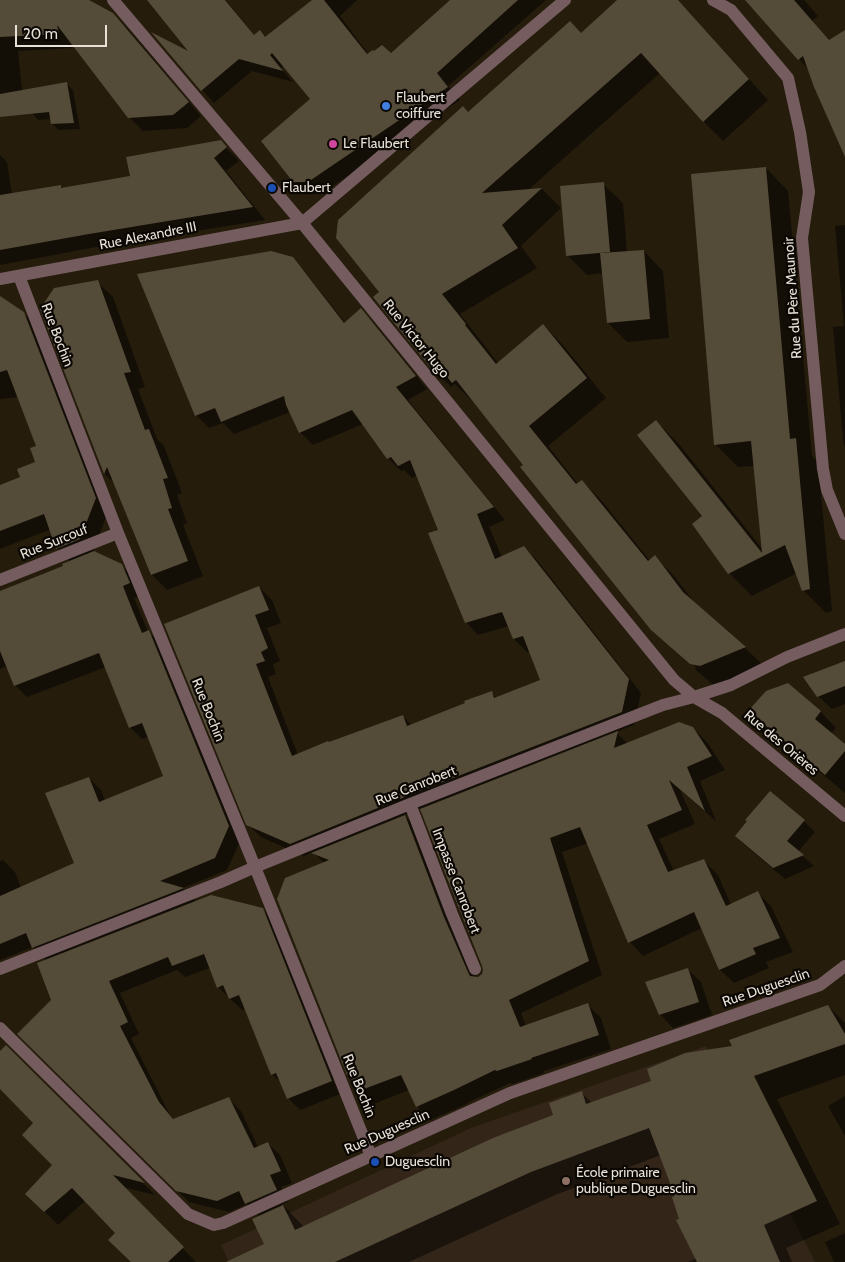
<!DOCTYPE html>
<html>
<head>
<meta charset="utf-8">
<style>
	body { margin:0 }
	#map { position:relative; width:845px; height:1262px; overflow:hidden; background:#251c0c; font-family:Cabin,sans-serif }
	canvas { display:block }
	.scale { position:absolute; left:15px; top:25px; width:92px; height:22px; box-sizing:border-box; border:2px solid #e7e1d7; border-top:0; padding-left:6px; font-size:15px; line-height:18px; white-space:nowrap; color:#e7e1d7; -webkit-text-stroke:4px #0b0703; paint-order:stroke }
</style>
</head>
<body>
<div id="map">
<canvas width="845" height="1262"></canvas>
<div class="scale">20 m</div>
</div>
<script>
const c = document.querySelector('canvas').getContext('2d');
c.lineJoin = 'round';
function fill(path, color) { c.fillStyle = color; c.fill(path, 'evenodd'); }
function stroke(path, color, width, dash) { c.strokeStyle = color; c.lineWidth = width; c.lineCap = dash ? 'butt' : 'round'; c.setLineDash(dash || []); c.stroke(path); }
function write(font, color, halo, rows, align = 'center') {
  c.font = font + ' Cabin,sans-serif'; c.lineWidth = 4.5; c.setLineDash([]); c.textBaseline = 'middle'; c.strokeStyle = halo; c.fillStyle = color; for (const [text, x, y, turn = 0] of rows) {
    c.save(); c.translate(x, y); c.rotate((+turn || 0) * Math.PI / 180); c.textAlign = isNaN(turn) ? turn : align; if (halo) c.strokeText(text, 0, 0); c.fillText(text, 0, 0); c.restore();
  }
}
fill(new Path2D(`
	M 706,1046 L 815,1262 L 229,1262 L 221,1245 L 471,1128 Z`), '#332619');
fill(new Path2D(`
	M 0,0 L 86,0 L 112,14 L 127,28 L 201,116 L 187,128 L 143,131 L 129,117 L 70,40 L 72,48 L 18,51 L 24,109 L 0,112 Z
	M 148,0 L 226,0 L 255,36 L 266,38 L 314,0 L 357,0 L 340,16 L 369,55 L 391,55 L 452,0 L 546,0 L 448,86 L 460,100 L 321,194 L 307,194 L 294,181 L 312,99 L 284,66 L 281,68 L 293,82 L 252,71 L 214,103 L 202,90 L 156,36 L 192,55 Z
	M 618,0 L 678,0 L 768,100 L 723,141 L 703,121 L 660,73 L 528,190 L 542,189 L 561,208 L 521,246 L 537,268 L 460,314 L 498,363 L 543,325 L 563,345 L 606,398 L 548,446 L 578,484 L 582,481 L 602,501 L 650,561 L 655,557 L 675,577 L 697,606 L 745,648 L 765,667 L 721,685 L 712,684 L 695,669 L 696,667 L 662,638 L 474,401 L 473,402 L 455,384 L 451,387 L 431,367 L 375,297 L 380,292 L 468,113 L 581,34 Z
	M 747,0 L 804,0 L 818,16 L 812,21 L 830,41 L 845,40 L 845,154 L 809,70 Z
	M 67,84 L 73,90 L 80,129 L 59,130 L 52,124 L 51,119 L 38,120 L 32,113 Z
	M 220,141 L 239,161 L 226,171 L 265,220 L 102,246 L 0,265 L 0,155 L 7,162 L 12,195 L 61,187 L 63,189 L 132,177 Z
	M 766,168 L 788,191 L 812,456 L 818,462 L 832,611 L 826,613 L 803,590 L 797,573 L 752,596 L 729,573 L 704,517 L 656,421 L 679,444 L 763,550 L 755,466 L 738,467 L 715,444 Z
	M 603,184 L 623,203 L 627,253 L 644,251 L 663,271 L 669,338 L 627,342 L 608,323 L 604,273 L 587,275 L 567,255 Z
	M 845,225 L 845,449 L 843,439 L 833,327 L 844,326 L 835,226 Z
	M 292,259 L 305,272 L 346,324 L 361,310 L 374,323 L 427,389 L 408,400 L 505,520 L 489,527 L 502,557 L 524,548 L 537,560 L 641,693 L 634,725 L 616,732 L 628,744 L 693,728 L 707,742 L 725,770 L 700,781 L 716,821 L 680,790 L 695,824 L 659,839 L 674,871 L 704,861 L 718,875 L 731,905 L 758,893 L 771,906 L 793,952 L 766,962 L 769,968 L 734,983 L 720,970 L 702,928 L 643,956 L 630,942 L 588,843 L 562,852 L 602,975 L 521,1013 L 526,1026 L 587,1004 L 601,1018 L 611,1049 L 544,1071 L 544,1073 L 512,1084 L 510,1083 L 467,1103 L 467,1104 L 430,1120 L 417,1106 L 409,1090 L 371,1105 L 357,1091 L 353,1078 L 348,1074 L 324,863 L 313,852 L 304,856 L 261,837 L 247,824 L 166,625 L 259,587 L 272,600 L 281,623 L 267,628 L 280,661 L 273,664 L 276,674 L 268,677 L 298,755 L 403,716 L 412,726 L 491,693 L 497,698 L 541,681 L 530,651 L 527,652 L 514,639 L 509,626 L 478,635 L 466,622 L 439,530 L 418,475 L 412,478 L 404,470 L 401,471 L 388,458 L 363,424 L 313,445 L 300,432 L 290,412 L 234,434 L 223,423 L 209,428 L 196,415 ZM 422,808 L 484,970 L 483,974 L 477,979 L 458,932 L 419,830 L 404,815 Z
	M 97,282 L 113,297 L 145,387 L 138,389 L 157,439 L 164,446 L 182,493 L 177,495 L 187,523 L 183,525 L 203,576 L 167,590 L 152,575 L 115,484 L 105,474 L 42,309 Z
	M 0,298 L 23,313 L 37,326 L 108,511 L 93,553 L 121,565 L 134,578 L 141,596 L 134,598 L 144,622 L 148,632 L 149,632 L 161,644 L 241,839 L 227,870 L 183,888 L 197,902 L 262,909 L 274,922 L 343,1093 L 300,1110 L 288,1098 L 282,1084 L 272,1074 L 246,1009 L 242,1010 L 218,987 L 210,968 L 185,977 L 177,970 L 120,993 L 139,1034 L 131,1038 L 170,1115 L 174,1120 L 229,1099 L 241,1111 L 258,1147 L 268,1143 L 280,1155 L 292,1183 L 281,1187 L 288,1202 L 282,1204 L 304,1227 L 555,1116 L 582,1093 L 592,1103 L 653,1082 L 828,1006 L 845,1023 L 845,1075 L 777,1099 L 840,1224 L 786,1248 L 792,1262 L 688,1262 L 697,1258 L 680,1220 L 676,1197 L 661,1155 L 555,1195 L 409,1262 L 247,1262 L 266,1245 L 260,1217 L 247,1204 L 229,1212 L 189,1202 L 19,1034 L 52,1000 L 47,961 L 33,947 L 0,960 L 0,861 L 3,860 L 15,872 L 21,888 L 75,863 L 89,778 L 101,790 L 105,801 L 165,777 L 149,737 L 142,739 L 130,727 L 106,667 L 27,697 L 15,685 L 7,666 L 0,669 L 0,592 L 64,567 L 71,562 L 57,548 L 51,529 L 0,549 L 0,486 L 22,477 L 37,463 L 38,447 L 19,397 L 0,399 Z
	M 845,662 L 845,704 L 832,709 L 818,696 Z
	M 788,685 L 821,712 L 836,728 L 830,734 L 845,746 L 845,793 L 765,726 L 750,711 Z
	M 804,821 L 815,832 L 798,852 L 814,866 L 785,879 L 747,847 L 736,836 Z
	M 687,969 L 701,982 L 712,1015 L 673,1028 L 660,1014 Z
	M 6,1047 L 155,1195 L 123,1187 L 196,1262 L 132,1262 L 117,1233 L 86,1200 L 58,1225 L 27,1194 L 54,1165 L 35,1123 L 0,1087 L 0,1053 Z
	M 845,1096 L 845,1136 L 828,1106 Z
	M 845,1233 L 845,1262 L 834,1262 L 825,1242 Z`), '#0007');
fill(new Path2D(`
	M 0,0 L 89,0 L 113,13 L 189,102 L 173,115 L 128,118 L 57,25 L 59,34 L 0,37 Z
	M 147,0 L 225,0 L 254,35 L 260,30 L 265,37 L 312,0 L 324,0 L 367,54 L 373,50 L 374,51 L 382,45 L 391,53 L 450,0 L 518,0 L 437,73 L 448,87 L 308,182 L 293,182 L 261,141 L 310,99 L 272,53 L 270,55 L 283,71 L 239,59 L 201,91 L 151,32 L 188,51 Z
	M 617,0 L 678,0 L 749,79 L 703,122 L 641,53 L 482,193 L 542,188 L 502,225 L 518,248 L 442,294 L 466,324 L 465,325 L 496,364 L 543,324 L 587,378 L 529,426 L 576,484 L 582,480 L 648,561 L 655,555 L 683,592 L 746,647 L 700,666 L 690,664 L 651,630 L 520,467 L 523,465 L 456,380 L 452,383 L 437,364 L 430,367 L 373,297 L 379,292 L 336,238 L 338,220 L 463,106 L 468,112 L 570,21 L 581,33 Z
	M 745,0 L 794,0 L 829,40 L 845,30 L 845,157 L 814,87 L 803,56 L 798,60 Z
	M 67,82 L 74,123 L 51,124 L 49,112 L 0,117 L 0,94 Z
	M 221,140 L 227,147 L 214,158 L 253,207 L 89,234 L 0,250 L 0,195 L 61,185 L 61,188 L 130,176 L 126,157 Z
	M 766,167 L 790,439 L 796,438 L 810,589 L 802,591 L 785,545 L 728,574 L 692,524 L 702,516 L 637,435 L 656,420 L 762,553 L 751,441 L 714,445 L 691,174 Z
	M 604,182 L 610,252 L 566,256 L 560,186 Z
	M 644,250 L 650,319 L 607,323 L 600,253 Z
	M 271,251 L 293,257 L 344,323 L 361,308 L 416,376 L 396,387 L 494,507 L 477,514 L 495,559 L 524,546 L 629,679 L 622,712 L 407,796 L 290,844 L 246,825 L 164,624 L 259,586 L 269,610 L 255,615 L 268,648 L 261,652 L 265,661 L 256,664 L 292,756 L 328,741 L 329,742 L 403,715 L 407,726 L 465,703 L 464,701 L 492,691 L 494,698 L 540,680 L 523,636 L 513,639 L 502,612 L 465,623 L 428,533 L 438,530 L 410,460 L 398,466 L 391,457 L 387,459 L 352,410 L 299,433 L 286,405 L 284,396 L 221,422 L 215,408 L 195,416 L 137,274 Z
	M 98,280 L 131,372 L 124,373 L 145,430 L 149,429 L 168,478 L 163,479 L 172,508 L 168,509 L 188,561 L 151,575 L 107,467 L 104,474 L 40,309 L 54,288 Z
	M 0,296 L 24,312 L 96,498 L 80,539 L 56,549 L 44,514 L 0,531 L 0,485 L 20,477 L 17,469 L 35,462 L 30,448 L 36,446 L 7,370 L 0,372 Z
	M 94,551 L 122,564 L 130,583 L 123,586 L 132,609 L 142,633 L 149,630 L 229,826 L 215,858 L 160,881 L 184,888 L 32,948 L 26,933 L 0,944 L 0,896 L 74,863 L 45,793 L 89,777 L 99,802 L 163,776 L 142,723 L 129,728 L 99,653 L 14,686 L 0,651 L 0,591 L 63,566 L 62,564 Z
	M 845,661 L 845,686 L 817,697 L 803,677 Z
	M 788,683 L 821,711 L 815,719 L 845,744 L 845,751 L 825,775 L 748,711 L 766,691 Z
	M 679,722 L 693,727 L 712,756 L 687,767 L 705,811 L 669,780 L 682,810 L 647,825 L 668,872 L 704,859 L 726,906 L 758,891 L 780,938 L 753,948 L 756,954 L 719,970 L 694,912 L 628,943 L 580,827 L 550,838 L 589,961 L 509,1000 L 520,1027 L 588,1003 L 599,1035 L 531,1058 L 532,1059 L 497,1071 L 495,1070 L 454,1090 L 416,1107 L 401,1075 L 356,1092 L 350,1074 L 347,1075 L 277,899 L 285,878 L 329,860 L 311,853 L 405,815 L 444,917 L 468,972 L 470,976 L 478,977 L 482,974 L 483,970 L 482,966 L 460,911 L 420,809 L 618,731 L 614,748 Z
	M 770,791 L 805,820 L 787,841 L 804,855 L 773,868 L 735,836 L 747,821 L 745,820 Z
	M 211,895 L 263,908 L 332,1081 L 287,1099 L 276,1073 L 271,1075 L 239,995 L 229,999 L 223,985 L 217,988 L 204,954 L 172,966 L 168,957 L 109,981 L 128,1022 L 120,1026 L 159,1102 L 173,1119 L 229,1097 L 254,1148 L 268,1142 L 281,1171 L 270,1175 L 277,1190 L 245,1204 L 239,1191 L 217,1201 L 176,1191 L 17,1034 L 51,1000 L 37,963 Z
	M 688,968 L 699,1002 L 659,1015 L 645,982 Z
	M 828,1005 L 845,1034 L 845,1044 L 754,1076 L 817,1201 L 764,1225 L 780,1262 L 697,1262 L 676,1220 L 679,1219 L 672,1197 L 675,1196 L 649,1128 L 531,1172 L 335,1262 L 226,1262 L 264,1244 L 252,1219 L 283,1205 L 295,1230 L 493,1138 L 553,1115 L 549,1103 L 582,1091 L 586,1104 L 651,1081 L 647,1069 L 685,1053 L 732,1046 L 729,1040 Z
	M 6,1045 L 145,1183 L 113,1175 L 184,1247 L 168,1262 L 131,1262 L 108,1240 L 115,1233 L 72,1188 L 44,1212 L 25,1194 L 52,1165 L 22,1135 L 33,1123 L 0,1089 L 0,1051 Z`), '#554b39');
stroke(new Path2D(`
	M 113,0 L 302,223 L 674,680 L 694,697 L 722,713 L 845,816
	M 713,0 L 731,10 L 788,78 L 800,132 L 809,192 L 802,238 L 823,469 L 827,490 L 845,534
	M 19,276 L 118,533 L 255,867 L 371,1156
	M 0,279 L 302,223 L 565,0
	M 0,580 L 118,533
	M 410,804 L 452,914 L 475,969
	M 0,969 L 221,882 L 255,867 L 410,804 L 663,705 L 694,697 L 731,685 L 787,657 L 845,634
	M 0,1028 L 188,1214 L 214,1225 L 223,1223 L 510,1093 L 820,985 L 845,966`), '#745c5f', 12);
for (const [x, y, r, color] of [
	[386,106,5,"#3f7fe0"],
	[333,144,5,"#d1479c"],
	[272,188,5,"#1a4fb4"],
	[375,1162,5,"#1a4fb4"],
	[566,1181,5,"#8d6e63"]
]) { const dot = new Path2D(); dot.arc(x, y, r, 0, 2 * Math.PI); c.fillStyle = color; c.fill(dot); stroke(dot, '#0b0703', 2); }
write('14px', '#e7e1d7', '#0b0703', [
	["Flaubert",396,98],
	["coiffure",396,114],
	["Le Flaubert",343,144],
	["Flaubert",282,188],
	["Duguesclin",385,1162],
	["École primaire",576,1173],
	["publique Duguesclin",576,1189]
], 'left');
write('14px', '#e7e1d7', '#0b0703', [
	["Rue Alexandre III",148,236,-11],
	["Rue du Père Maunoir",793,298,-94],
	["Rue Bochin",57,335,69],
	["Rue Victor Hugo",416,339,51],
	["Rue Surcouf",54,542,-22],
	["Rue Bochin",208,710,68],
	["Rue des Orières",781,743,40],
	["Rue Canrobert",416,786,-22],
	["Impasse Canrobert",456,881,69],
	["Rue Duguesclin",766,988,-19],
	["Rue Bochin",359,1086,68],
	["Rue Duguesclin",387,1132,-24]
]);
</script>
</body>
</html>
